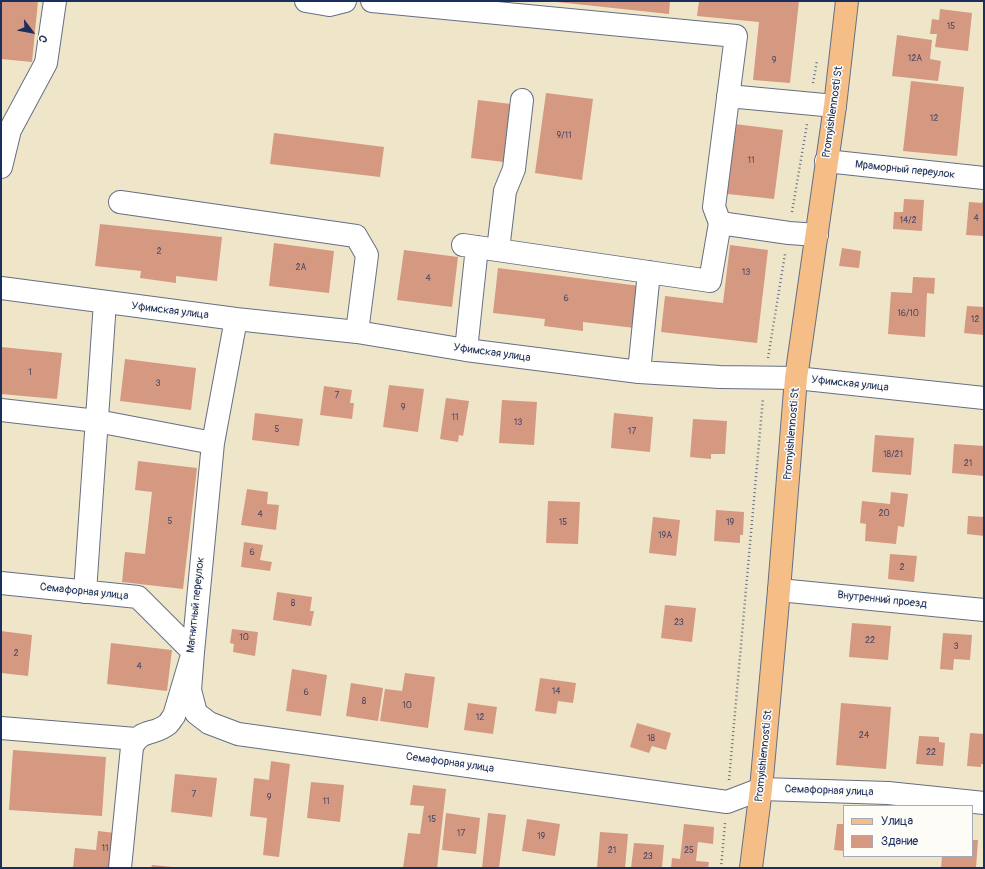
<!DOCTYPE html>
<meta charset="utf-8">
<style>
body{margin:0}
#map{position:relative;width:985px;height:869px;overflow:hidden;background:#efe6c9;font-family:Pangolin,sans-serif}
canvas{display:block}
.frame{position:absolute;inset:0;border:2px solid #1b2f5e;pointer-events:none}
.legend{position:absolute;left:843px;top:805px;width:130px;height:52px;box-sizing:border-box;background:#fdfcf7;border:1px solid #a3aaba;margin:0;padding:5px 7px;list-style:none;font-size:12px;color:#1b2f5e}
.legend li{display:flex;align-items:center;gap:8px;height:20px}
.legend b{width:20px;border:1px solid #a3aaba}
.north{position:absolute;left:12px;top:12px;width:40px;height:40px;-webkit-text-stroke:3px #fdfcf7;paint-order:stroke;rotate:122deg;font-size:11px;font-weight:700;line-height:16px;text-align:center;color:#1b2f5e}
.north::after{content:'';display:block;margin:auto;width:14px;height:18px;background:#1b2f5e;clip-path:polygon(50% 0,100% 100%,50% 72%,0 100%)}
</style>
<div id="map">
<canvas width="985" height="869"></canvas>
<div class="frame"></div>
<ul class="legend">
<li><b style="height:5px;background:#f6be87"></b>Улица</li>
<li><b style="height:11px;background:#d59881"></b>Здание</li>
</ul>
<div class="north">С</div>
</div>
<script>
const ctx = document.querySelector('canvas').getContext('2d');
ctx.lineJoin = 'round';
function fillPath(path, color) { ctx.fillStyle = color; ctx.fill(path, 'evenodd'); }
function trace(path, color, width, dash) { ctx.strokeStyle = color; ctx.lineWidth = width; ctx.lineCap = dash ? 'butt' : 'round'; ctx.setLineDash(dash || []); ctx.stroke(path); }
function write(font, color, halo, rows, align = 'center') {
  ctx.font = font + ' Pangolin,sans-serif'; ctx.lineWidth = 3; ctx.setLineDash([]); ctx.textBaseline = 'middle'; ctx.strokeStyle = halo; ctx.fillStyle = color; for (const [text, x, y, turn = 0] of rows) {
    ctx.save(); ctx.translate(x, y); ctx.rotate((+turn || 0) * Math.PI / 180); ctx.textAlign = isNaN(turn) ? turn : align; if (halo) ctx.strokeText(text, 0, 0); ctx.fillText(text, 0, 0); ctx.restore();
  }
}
fillPath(new Path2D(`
 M1 1H38L32 62 1 59Z
 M557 1H670L669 14 557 2Z
 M699 1H799L790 83 753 80 759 22 697 16Z
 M940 9 972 13 968 51 935 47 937 34H930L932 19 939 20Z
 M897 35 932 40 930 59 941 61 938 81 892 76Z
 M911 81 964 87 957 156 903 151Z
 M546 93 593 99 582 180 535 173Z
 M478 100 511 104 504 162 471 158Z
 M727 123 783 130 774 199 719 193Z
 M274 133 384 147 380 177 270 164Z
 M904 199 924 200 922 231 893 229 894 212H903Z
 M983 200H984V236L966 235 969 202 982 203Z
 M100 224 222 237 217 281 176 276V283L140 278 141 271 95 266Z
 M274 243 334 251 329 293 269 286Z
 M730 245 768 250 757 343 661 332 665 296 723 303Z
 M842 248 861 251 859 268 839 266Z
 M404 250 458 257 452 307 397 300Z
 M498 268 640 286 635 328 583 322V331L544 326 545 319 493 313Z
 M913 277 935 278 934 294 927 293 925 337 888 334 891 292 912 293Z
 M967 306 984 307V335L964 333Z
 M1 347 62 353 57 399 1 394Z
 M125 359 196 368 191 410 120 401Z
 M389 385 424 389 418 432 383 427Z
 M324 386 352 390 350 403H354L352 419 320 415Z
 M446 398 469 401 463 436 459 435 458 442 440 439Z
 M502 400 537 402 534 445 499 443Z
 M255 413 303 419 299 446 252 440Z
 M614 413 653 417 650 452 611 448Z
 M693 419 727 421 725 454H711V459L690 457Z
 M875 435 914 438 911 475 872 472Z
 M954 444 984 446V476L952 473Z
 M138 461 197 468 183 589 122 582 125 552 145 554 152 492 135 490Z
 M247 489 268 492 267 504 279 505 276 530 241 525Z
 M891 492 908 494 904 527 898 526 896 544 865 541 866 524 860 523 862 501 890 504Z
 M548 501 580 502 578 544 546 543Z
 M716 510 744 512 743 535H740V543L714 541Z
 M968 516 984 517V536L967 534Z
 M653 517 680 520 676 556 649 553Z
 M244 542 263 545 260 560 272 562 270 571 241 567Z
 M890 554 917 556 914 582 888 579Z
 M277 592 312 597 310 611H314L311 626 273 620Z
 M665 605 696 608 692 642 661 638Z
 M852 623 891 626 888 660 849 657Z
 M232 629 258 632 255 656 233 652 234 644 230 643Z
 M1 631 32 635 28 676 1 673Z
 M943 633 972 635 970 660 954 659 953 670 940 669Z
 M111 643 172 650 167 691 107 684Z
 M292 669 327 675 321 716 286 711Z
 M405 673 435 677 428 728 380 721 385 689 402 691Z
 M540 678 576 683 573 703 558 701 556 714 535 711Z
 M351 683 383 688 378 721 346 716Z
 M468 703 497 707 493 734 464 730Z
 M841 703 891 707 886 769 836 765Z
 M637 723 671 733 666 750 652 746 649 753 630 747Z
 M970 733 984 734V764H981V767L967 766Z
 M919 736 939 737V742L945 743 943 766 916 764Z
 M13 750 106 757 102 816 9 810Z
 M271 761 290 764 279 857 263 855 267 818 250 816 254 778 269 780Z
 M175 774 217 778 212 817 171 812Z
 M311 782 344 785 340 822 307 818Z
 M413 785 446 789 437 868H403L408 833 420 834 424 806 410 805Z
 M446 813 480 818 476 854 442 850Z
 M488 813 506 815 499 868H482Z
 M527 819 560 824 555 856 522 851Z
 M684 824 714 827 713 844 698 842 696 861 709 862 708 868H671L672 858 680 859Z
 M837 824H844V851L834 850Z
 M98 831 115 833 111 868H73L75 848 96 850Z
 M600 832 628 834 625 868H597Z
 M972 840H978L976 868H941L942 856H972Z
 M634 843 664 845 662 868H631Z
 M152 865 172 867V868H151Z`), '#d59881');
const minor = new Path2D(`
 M306 1 329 5 345 1
 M372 1 736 36 714 207 720 223 710 281 463 245
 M728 96 835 106
 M826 161 984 178
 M1 167 10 130 46 63 55 1
 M120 202 356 236 367 255 357 332
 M720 223 789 233 817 235
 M498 250 505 191 514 169 522 100
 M1 288 236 319 357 332 466 350 639 372 720 377 796 378 984 398
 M466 350 477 247
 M639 372 649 272
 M1 410 97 421 213 443
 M1 583 138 597 193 652 190 690 196 713 209 723 238 734 727 802 761 789 888 793 984 803
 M779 590 984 610
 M85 592 105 302
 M1 728 136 739
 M120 868 132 747C141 728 154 736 168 724 170 722 172 718 174 716L193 652 213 443 236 319`);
const major = new Path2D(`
 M751 868 761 789 779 590 796 378 835 106 847 1`);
trace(minor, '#656f83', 24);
trace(major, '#656f83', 24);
trace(new Path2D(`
 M813 83 817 61
 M792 212 807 124
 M768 358 785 254
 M729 780 763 398
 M721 868 725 823`), '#656f83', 2.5, [1, 3]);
trace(minor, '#fff', 22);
trace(major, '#f6be87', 22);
write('9px', '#4a4967', null, [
 ["15",951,27],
 ["12А",915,59],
 ["9",774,61],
 ["12",934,119],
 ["9/11",564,136],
 ["11",751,161],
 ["4",976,219],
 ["14/2",908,221],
 ["2",159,252],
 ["2А",301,268],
 ["13",746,273],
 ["4",428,279],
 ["6",566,299],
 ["16/10",908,314],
 ["12",975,320],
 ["1",30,373],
 ["3",158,384],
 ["7",337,396],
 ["9",403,408],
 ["11",455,418],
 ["13",518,423],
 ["5",277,430],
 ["17",632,432],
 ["18/21",893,455],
 ["21",968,464],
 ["20",884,514],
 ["4",260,515],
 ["5",170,522],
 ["15",563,523],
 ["19",730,523],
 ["19А",665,536],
 ["6",252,553],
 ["2",902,568],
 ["8",293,604],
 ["23",679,623],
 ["10",244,638],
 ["22",870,641],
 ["3",956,647],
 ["2",16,654],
 ["4",139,667],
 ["14",556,692],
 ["6",306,693],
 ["8",364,702],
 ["10",407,706],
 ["12",480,718],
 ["24",864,736],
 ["18",651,739],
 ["22",931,753],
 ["7",194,795],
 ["9",269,798],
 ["11",326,802],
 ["15",432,820],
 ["17",461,834],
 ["19",541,837],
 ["11",105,849],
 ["21",612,851],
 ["25",689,851],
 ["23",648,857]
]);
write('11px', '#1b2f5e', '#fdfcf7', [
 ["Promyishlennosti St",833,112,-82],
 ["Мраморный переулок",905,170,6],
 ["Уфимская улица",170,311,7],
 ["Уфимская улица",492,353,8],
 ["Уфимская улица",850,384,6],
 ["Promyishlennosti St",792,434,-85],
 ["Семафорная улица",84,592,6],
 ["Внутренний проезд",882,600,6],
 ["Магнитный переулок",196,605,-84],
 ["Promyishlennosti St",764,756,-84],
 ["Семафорная улица",450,763,8],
 ["Семафорная улица",829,791,2]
]);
</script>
